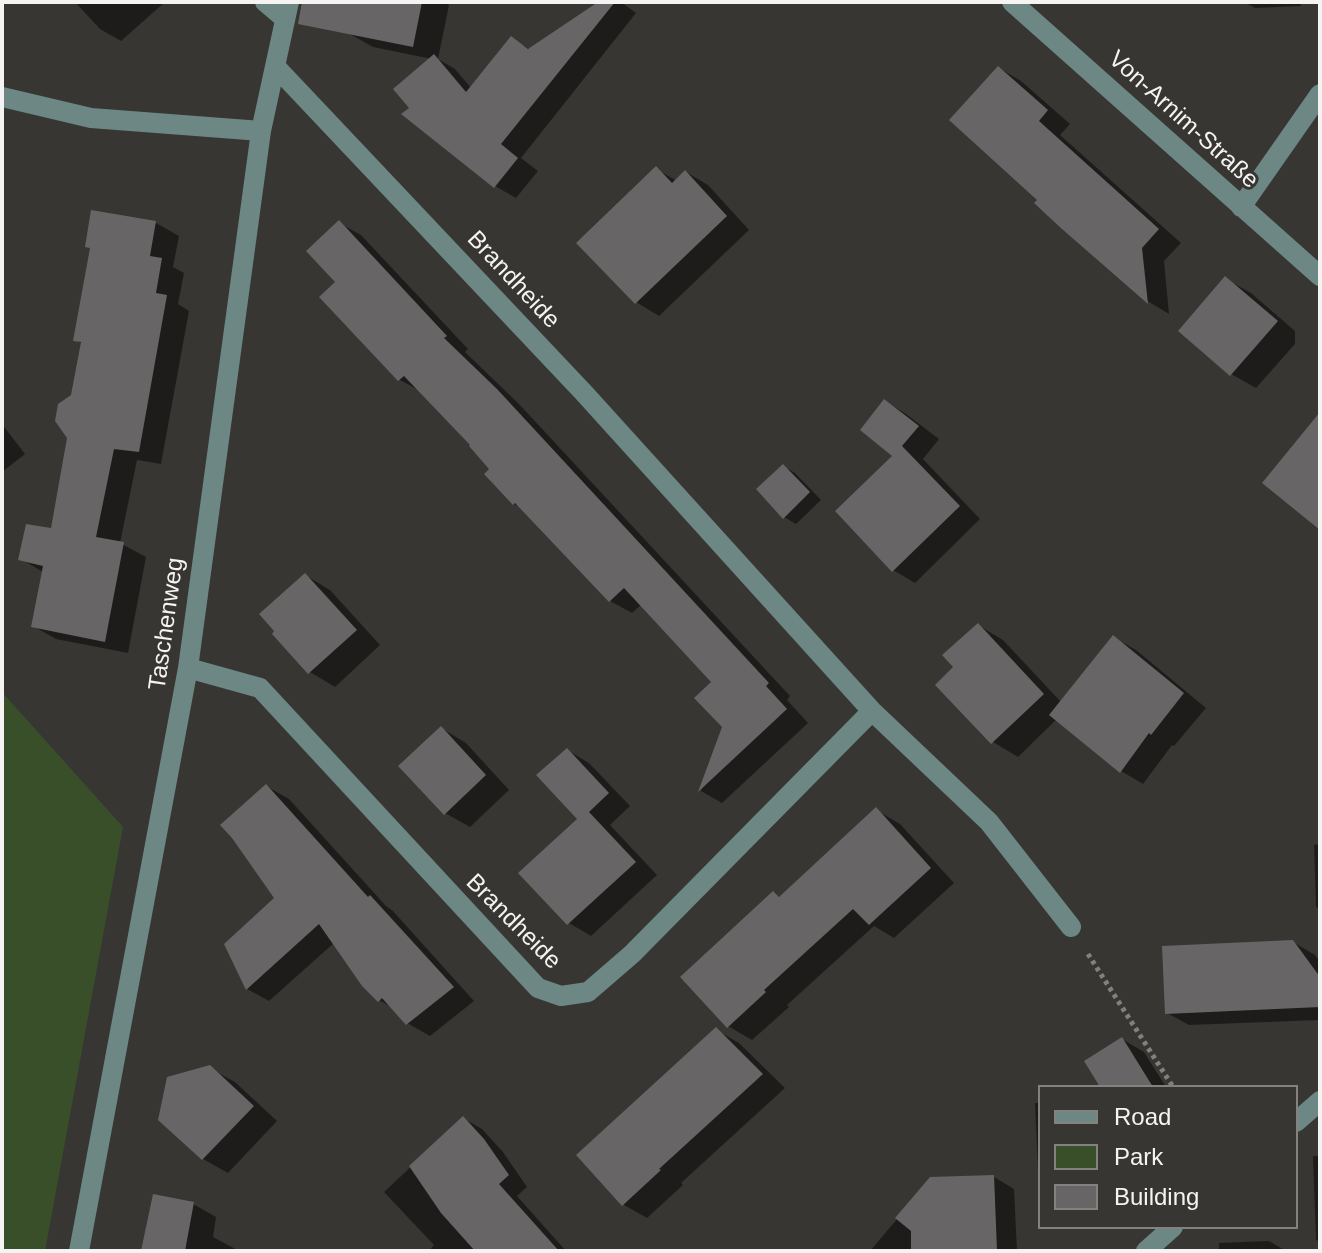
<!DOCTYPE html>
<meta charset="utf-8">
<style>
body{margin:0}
#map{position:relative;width:1322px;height:1253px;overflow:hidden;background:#373633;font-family:Arial,sans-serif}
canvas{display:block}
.frame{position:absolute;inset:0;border:4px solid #f5f4f2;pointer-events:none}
.legend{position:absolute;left:1038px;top:1085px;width:260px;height:144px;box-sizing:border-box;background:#373633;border:2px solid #83827f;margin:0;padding:10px 14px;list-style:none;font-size:24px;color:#f5f4f2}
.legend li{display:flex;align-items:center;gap:16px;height:40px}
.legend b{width:40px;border:2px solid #83827f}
</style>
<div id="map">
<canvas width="1322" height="1253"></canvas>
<div class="frame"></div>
<ul class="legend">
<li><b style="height:10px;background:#6c8784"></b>Road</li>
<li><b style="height:22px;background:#394f2a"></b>Park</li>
<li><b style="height:22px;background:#686567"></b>Building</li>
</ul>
</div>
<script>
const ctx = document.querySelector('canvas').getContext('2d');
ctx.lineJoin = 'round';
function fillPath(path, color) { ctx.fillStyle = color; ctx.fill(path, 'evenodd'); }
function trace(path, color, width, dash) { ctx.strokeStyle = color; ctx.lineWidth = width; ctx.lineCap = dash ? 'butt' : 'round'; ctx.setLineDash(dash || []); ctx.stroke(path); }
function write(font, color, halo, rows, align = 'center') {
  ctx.font = font + ' Arial,sans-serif'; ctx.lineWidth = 6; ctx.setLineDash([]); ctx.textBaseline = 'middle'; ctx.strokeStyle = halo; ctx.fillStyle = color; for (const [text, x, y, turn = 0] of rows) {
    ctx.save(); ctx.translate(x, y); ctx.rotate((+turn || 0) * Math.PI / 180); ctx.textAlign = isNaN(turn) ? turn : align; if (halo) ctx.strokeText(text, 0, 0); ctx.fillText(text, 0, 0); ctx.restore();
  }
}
fillPath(new Path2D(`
 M2 692 123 827 45 1251H2Z`), '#394f2a');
fillPath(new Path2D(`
 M75 2H165L121 41 100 29Z
 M354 2H443L449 5 438 59 455 69 471 88 511 38 531 50 601 2H621L636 13 521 158 538 171 516 198 495 186 412 108 432 59 373 47 348 33Z
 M1244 2H1300L1301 6 1255 8Z
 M999 68 1021 81 1070 124 1060 135 1181 243 1164 261 1169 314 1149 302 1064 228 1040 200Z
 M656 169 677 181 686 172 708 185 749 230 659 316 636 302Z
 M156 223 179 236 173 267 184 273 178 304 189 311 161 464 137 460 120 543 146 557 128 653 56 639 33 626 43 572 21 559 53 531 83 344 75 340Z
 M339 223 361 235 468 349 465 352 519 404 790 696 787 700 808 723 722 803 701 791 725 727 714 682 642 604 632 613 610 601 524 509 514 504 486 474 492 469 422 392 400 380 338 282Z
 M1226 279 1251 293 1295 331V344L1256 388 1231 374Z
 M885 401 906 414 939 439 923 459 980 519 915 583 893 570 895 456Z
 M2 424 25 454 2 472Z
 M783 466 795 473 821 500 796 524 784 517Z
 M305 575 330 590 380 645 335 687 310 672 277 631Z
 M978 625 1003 640 1062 703 1113 637 1136 650 1206 708 1174 746 1172 745 1143 784 1121 771 1057 719 1018 757 993 742 956 668Z
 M441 728 466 743 509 790 470 827 445 813Z
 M567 750 589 763 630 806 610 825 657 875 591 936 569 923 580 819Z
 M266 786 289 799 386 906 393 911 474 1001 430 1036 407 1023 395 1009 379 1000 334 943 269 1001 247 989 277 898Z
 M876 810 900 824 954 883 894 938 874 926 787 1005 789 1007 752 1040 728 1026 774 894 781 898Z
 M1320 844V909L1316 907 1314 845Z
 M1293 942 1315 955 1320 962V1020L1189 1025 1167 1013Z
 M716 1030 739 1043 785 1088 681 1183 683 1185 647 1218 624 1205 579 1156Z
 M1122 1039 1144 1052 1166 1087H1102Z
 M209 1068 235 1082 277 1121 228 1173 203 1159 160 1119Z
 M1035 1103H1040V1194L1039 1193Z
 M463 1118 482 1129 503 1152 527 1187 517 1196 566 1251H429L434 1245 384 1192Z
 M1313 1156H1320V1242L1316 1240Z
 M994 1177 1014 1189 1017 1251H870L931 1179Z
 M193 1204 216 1217 213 1237 239 1251H143Z
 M1269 1241 1286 1251H1219V1243Z`), '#0007');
fillPath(new Path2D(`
 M302 2H422L413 47 298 24Z
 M598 2H615L501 144 518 158 494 188 401 114 409 108 393 89 434 54 466 92 511 36 528 49Z
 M998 66 1048 110 1039 121 1159 229 1142 248 1148 304 1062 229 1034 203 1037 200 949 120Z
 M656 166 672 183 685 170 727 216 635 304 576 243Z
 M91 210 156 221 150 256 162 258 156 293 167 295 139 452 114 449 96 537 124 542 105 642 31 627 43 566 18 560 26 524 51 528 67 438 55 421 58 404 71 395 81 342 73 341 90 248 85 247Z
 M339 220 447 336 444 338 497 389 769 683 766 686 787 709 698 792 722 727 694 698 711 682 624 588 609 602 515 503 513 505 484 474 489 469 469 446 470 445 404 376 398 381 319 297 335 282 306 251Z
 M1225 276 1278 321 1230 376 1178 331Z
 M884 399 919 426 902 446 960 506 892 572 835 511 892 456 860 430Z
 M1320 412V530L1262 483Z
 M783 464 810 492 783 519 756 489Z
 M305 573 357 630 308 674 272 634 274 631 259 614Z
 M978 623 1044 694 991 744 935 685 953 667 942 655Z
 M1113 635 1184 693 1151 735 1149 733 1120 773 1049 715Z
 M441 726 486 775 444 815 398 766Z
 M567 748 609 793 589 812 636 862 567 925 518 873 577 819 536 775Z
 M266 784 368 897 370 895 454 987 406 1025 382 998 378 1002 362 986 319 924 246 990 224 944 274 898 232 838 220 825Z
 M876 807 931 868 869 925 853 909 764 990 766 992 727 1028 680 977 773 891 779 897Z
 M1293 940 1320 977V1007L1165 1014 1162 946Z
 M716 1027 763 1074 659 1169 661 1170 622 1206 576 1155Z
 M1122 1037 1153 1087H1100L1084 1061Z
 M210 1065 254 1106 202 1160 158 1120 167 1077Z
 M463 1116 484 1139 509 1175 499 1184 559 1251H475L441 1213 409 1166Z
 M994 1175 997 1251H911V1231L895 1218 930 1177Z
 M153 1194 194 1202 185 1251H141Z`), '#686567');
trace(new Path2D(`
 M1088 954 1173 1087`), '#81807d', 5, [4, 4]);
trace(new Path2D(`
 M265 2 285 19
 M1012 2 1320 276
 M275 66 584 393 872 711 989 822 1071 927
 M2 97 91 118 261 131
 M1241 207 1320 94
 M188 668 260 688 538 988 561 996 588 992 632 954 872 711
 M1296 1122 1320 1101
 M79 1251 188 668 261 131 289 2
 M1146 1251 1173 1227`), '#6c8784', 20);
write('24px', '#f5f4f2', '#373633', [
 ["Von-Arnim-Straße",1183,120,42],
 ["Brandheide",513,280,47],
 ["Taschenweg",167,624,-82],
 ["Brandheide",513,922,45]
]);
</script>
